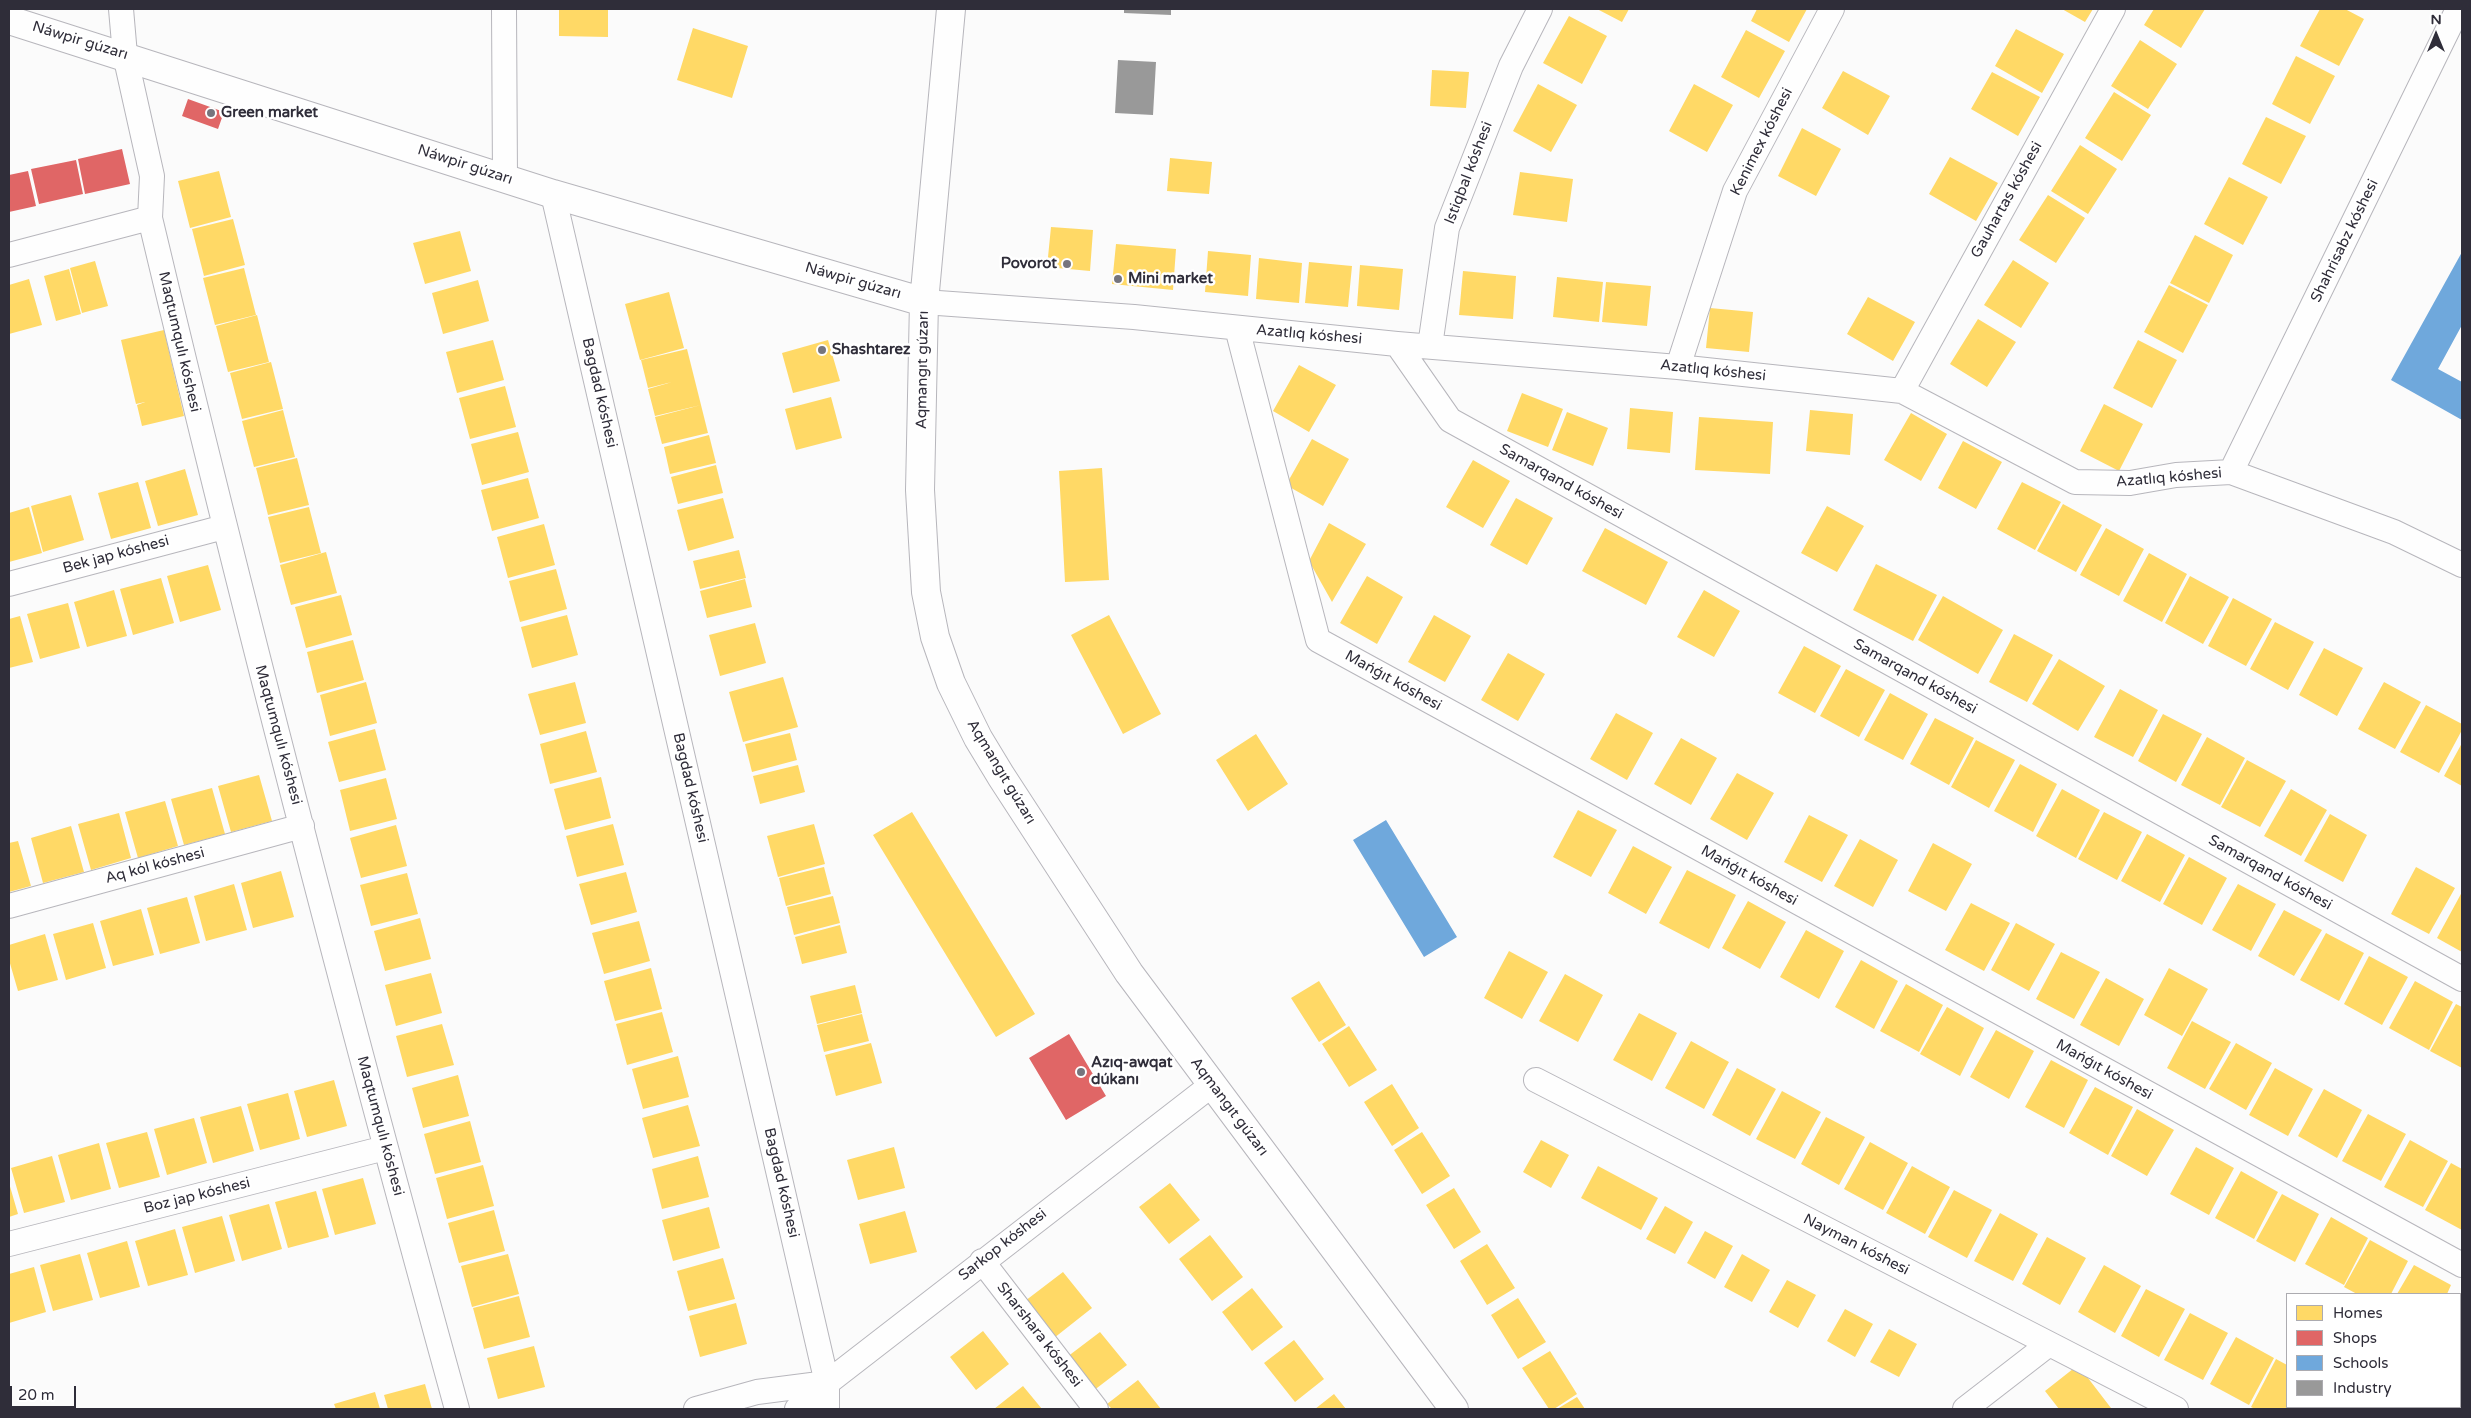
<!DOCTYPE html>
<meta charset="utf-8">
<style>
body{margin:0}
#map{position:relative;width:2471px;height:1418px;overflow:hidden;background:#fbfbfb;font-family:"Varela Round",sans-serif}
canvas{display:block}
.frame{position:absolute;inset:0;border:10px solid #2f2d39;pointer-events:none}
.legend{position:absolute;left:2286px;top:1293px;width:175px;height:115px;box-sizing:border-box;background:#fff;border:1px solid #acabb0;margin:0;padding:6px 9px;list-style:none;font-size:15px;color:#2f2d39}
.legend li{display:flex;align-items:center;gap:10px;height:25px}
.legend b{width:25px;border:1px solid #acabb0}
.north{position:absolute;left:2411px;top:10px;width:50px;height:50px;-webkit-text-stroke:4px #fff;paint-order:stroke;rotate:0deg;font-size:14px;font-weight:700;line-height:20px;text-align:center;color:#2f2d39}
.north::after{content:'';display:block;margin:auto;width:18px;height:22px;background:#2f2d39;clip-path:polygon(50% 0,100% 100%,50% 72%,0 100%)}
.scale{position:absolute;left:10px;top:1386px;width:66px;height:22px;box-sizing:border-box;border:2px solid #2f2d39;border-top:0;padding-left:6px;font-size:15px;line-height:18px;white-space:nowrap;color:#2f2d39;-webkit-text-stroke:4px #fff;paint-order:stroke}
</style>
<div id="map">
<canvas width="2471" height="1418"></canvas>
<div class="frame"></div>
<ul class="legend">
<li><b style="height:14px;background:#ffd966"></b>Homes</li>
<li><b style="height:14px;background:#e06666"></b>Shops</li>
<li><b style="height:14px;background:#6fa8dc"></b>Schools</li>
<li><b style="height:14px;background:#999"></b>Industry</li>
</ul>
<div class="north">N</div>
<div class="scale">20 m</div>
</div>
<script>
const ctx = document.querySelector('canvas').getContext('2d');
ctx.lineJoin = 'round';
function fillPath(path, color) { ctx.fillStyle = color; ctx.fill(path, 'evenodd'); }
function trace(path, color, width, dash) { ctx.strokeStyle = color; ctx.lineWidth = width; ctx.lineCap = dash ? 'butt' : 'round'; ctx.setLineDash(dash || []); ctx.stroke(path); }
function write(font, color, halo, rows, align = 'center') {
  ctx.font = font + ' "Varela Round",sans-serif'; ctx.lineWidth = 5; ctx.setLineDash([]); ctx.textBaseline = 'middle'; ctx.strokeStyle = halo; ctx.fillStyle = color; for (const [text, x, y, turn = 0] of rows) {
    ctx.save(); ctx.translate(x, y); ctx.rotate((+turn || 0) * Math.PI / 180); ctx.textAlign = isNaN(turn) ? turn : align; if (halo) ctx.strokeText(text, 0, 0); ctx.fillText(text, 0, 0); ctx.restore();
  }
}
fillPath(new Path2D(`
 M559 9H608V37L559 36Z
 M1597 9H1629L1622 22Z
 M1757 9H1807L1789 42 1751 21Z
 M2062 9H2093L2085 22Z
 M2154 9H2205L2181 48 2144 25Z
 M2320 9H2345L2364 19 2339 66 2300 46Z
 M1569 16 1607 36 1582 84 1543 63Z
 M693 28 748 46 732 98 677 80Z
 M2016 29 2064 54 2042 93 1995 66Z
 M1746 30 1785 51 1759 98 1721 77Z
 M2140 40 2177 64 2148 109 2111 86Z
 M2296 56 2335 76 2310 124 2272 104Z
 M1432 70 1469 72 1466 108 1430 106Z
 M1843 71 1890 96 1868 135 1822 108Z
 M1992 72 2040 97 2018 136 1971 109Z
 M1538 84 1577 105 1551 152 1513 131Z
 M1694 84 1733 105 1707 152 1669 131Z
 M2114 92 2151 115 2122 161 2085 138Z
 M2266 117 2306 136 2281 184 2242 164Z
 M1802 128 1841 149 1816 196 1778 176Z
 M2080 145 2117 169 2088 214 2051 191Z
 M1950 157 1998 183 1976 221 1929 194Z
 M1170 158 1212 162 1209 194 1167 191Z
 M219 171 231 217 190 228 178 181Z
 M1520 172 1573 179 1567 222 1513 215Z
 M2229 177 2268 197 2243 245 2204 224Z
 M2048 195 2085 218 2056 263 2019 240Z
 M233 219 245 265 204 276 192 229Z
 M1051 227 1093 230 1090 271 1047 267Z
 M460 231 471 271 425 284 413 243Z
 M2195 235 2233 255 2209 303 2170 283Z
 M1116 244 1176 249 1173 290 1112 284Z
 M1208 251 1251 255 1248 296 1205 292Z
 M1259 258 1302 263 1299 303 1256 299Z
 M2013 260 2049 283 2021 328 1984 305Z
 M95 261 108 306 82 313 70 268Z
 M1309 262 1352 266 1348 307 1305 303Z
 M1360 265 1403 269 1399 310 1357 306Z
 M244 268 256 315 215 325 203 278Z
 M69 269 81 314 56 321 44 276Z
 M1463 271 1516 276 1513 319 1459 315Z
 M1557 277 1603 282 1599 322 1553 317Z
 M29 279 42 325 9 334V285Z
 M478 280 489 321 443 334 432 293Z
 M1606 282 1651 286 1647 326 1602 322Z
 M2169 285 2208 305 2183 353 2144 332Z
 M669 292 684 348 640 360 625 304Z
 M1868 297 1915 322 1893 361 1847 334Z
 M1710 308 1753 312 1749 352 1706 348Z
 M257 315 269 362 228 372 216 326Z
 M1978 319 2016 342 1987 387 1950 364Z
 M164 330 184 416 142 426 137 405 145 402 136 404 121 340Z
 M493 340 504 380 457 393 446 352Z
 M828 340 840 381 793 393 782 353Z
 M2138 340 2177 360 2152 408 2113 388Z
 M687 349 701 405 655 416 648 389 672 382 648 388 641 360Z
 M271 362 283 409 242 419 230 373Z
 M1299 365 1336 385 1309 432 1273 411Z
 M505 386 516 427 470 439 459 398Z
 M1522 393 1563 409 1548 447 1507 431Z
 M831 397 842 438 796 450 785 409Z
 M2104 404 2143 424 2119 471 2080 451Z
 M701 405 708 433 662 444 655 417Z
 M1630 408 1673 412 1670 453 1627 449Z
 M283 410 295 457 254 467 242 421Z
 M1810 410 1853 414 1850 455 1806 451Z
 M1567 412 1608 428 1593 466 1552 450Z
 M1911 413 1947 434 1921 481 1884 460Z
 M1699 417 1773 422 1770 474 1695 470Z
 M518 432 529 472 482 485 471 444Z
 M709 435 716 463 670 474 664 447Z
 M1312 439 1349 459 1323 506 1286 485Z
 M1963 441 2002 462 1976 509 1938 488Z
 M297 458 309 505 268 515 256 468Z
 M1473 460 1510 481 1483 528 1446 507Z
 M716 465 723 493 678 504 671 477Z
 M1102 468 1109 580 1065 582 1059 471Z
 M185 469 198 515 158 526 145 481Z
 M528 478 539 518 492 531 481 490Z
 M138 482 151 528 111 539 98 493Z
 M2022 482 2061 502 2035 550 1997 529Z
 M71 495 84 540 43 552 31 506Z
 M723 498 734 538 688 551 677 510Z
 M1516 498 1553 518 1527 565 1490 545Z
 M2063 504 2102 525 2076 572 2037 551Z
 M1827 506 1864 526 1837 572 1801 553Z
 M29 507 42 553 9 562V513Z
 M309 507 321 553 280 563 268 517Z
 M1329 523 1366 544 1332 602 1309 561Z
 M544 524 555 565 508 578 497 537Z
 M1605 528 1668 562 1646 605 1582 571Z
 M2106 528 2144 549 2119 596 2080 575Z
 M739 550 746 578 700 589 693 561Z
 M326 552 337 593 291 605 280 565Z
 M2149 553 2187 574 2162 622 2123 601Z
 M1876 564 1937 595 1913 641 1853 610Z
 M208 565 221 610 180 622 167 576Z
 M556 569 567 609 520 622 509 581Z
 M1367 576 1403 597 1377 644 1340 623Z
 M2190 576 2229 597 2203 644 2165 623Z
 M161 578 174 623 133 635 120 589Z
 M745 579 752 607 707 618 700 591Z
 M114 590 127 636 87 647 74 602Z
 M1704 590 1740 611 1714 657 1677 637Z
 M341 595 352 635 306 648 295 607Z
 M1943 596 2003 630 1978 674 1918 640Z
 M2233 598 2272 619 2246 666 2208 646Z
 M68 603 80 648 40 659 27 614Z
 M567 615 578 655 532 668 521 627Z
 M1109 615 1161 714 1123 734 1071 635Z
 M1434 615 1471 636 1445 682 1408 662Z
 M20 616 33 662 9 668V619Z
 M2275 622 2314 642 2288 690 2250 669Z
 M755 623 766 663 720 676 709 635Z
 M2014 634 2053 655 2027 702 1989 682Z
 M353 640 364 680 317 693 307 652Z
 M1804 646 1841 666 1815 713 1778 693Z
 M2324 648 2363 668 2337 716 2299 695Z
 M1508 653 1545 674 1518 721 1481 700Z
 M2059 659 2105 686 2078 731 2032 704Z
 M1846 669 1885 690 1859 737 1820 716Z
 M783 677 798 727 743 742 729 692Z
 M366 682 377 723 330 736 320 695Z
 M575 682 586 723 540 735 528 694Z
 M2384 682 2421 702 2395 749 2358 729Z
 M2120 689 2158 710 2133 757 2094 737Z
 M1890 693 1928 714 1903 760 1864 740Z
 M2426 705 2462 724V730L2439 773 2400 752Z
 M1616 713 1653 733 1627 780 1590 759Z
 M2163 714 2202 734 2176 782 2138 761Z
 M1935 718 1974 738 1949 785 1910 764Z
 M375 729 386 770 339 782 328 742Z
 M586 731 597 772 550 784 540 744Z
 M790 733 797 760 752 772 745 744Z
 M1256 734 1288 784 1248 811 1216 760Z
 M2207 737 2245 758 2220 805 2181 785Z
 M1681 738 1717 758 1691 805 1654 784Z
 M1976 740 2015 760 1989 808 1951 787Z
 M2462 743V786L2444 776Z
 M2247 760 2286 781 2260 827 2221 807Z
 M2020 764 2057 784 2033 832 1994 811Z
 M798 765 805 792 760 804 753 776Z
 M1737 773 1774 793 1747 840 1710 819Z
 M259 775 272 821 231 832 218 786Z
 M601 777 611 818 565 830 554 789Z
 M386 778 397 819 350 831 340 790Z
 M212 788 225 834 184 845 171 799Z
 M2062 789 2100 810 2076 858 2036 836Z
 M2291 789 2327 810 2301 856 2264 836Z
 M165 801 178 846 138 858 125 812Z
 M1578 810 1617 830 1591 877 1553 857Z
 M912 812 1035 1014 996 1037 873 835Z
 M2104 812 2142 832 2117 880 2078 859Z
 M119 813 131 858 91 870 78 824Z
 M2330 814 2367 835 2343 882 2304 861Z
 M1809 815 1848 835 1822 882 1784 862Z
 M613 824 624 865 577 877 566 836Z
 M814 824 825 864 778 877 767 836Z
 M396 825 407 866 361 878 350 838Z
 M71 826 84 872 43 883 31 838Z
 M2147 834 2185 855 2160 902 2121 881Z
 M1860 839 1898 860 1873 907 1834 886Z
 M18 841 31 886 9 892V843Z
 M1933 843 1972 864 1946 911 1908 891Z
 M1633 846 1672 867 1646 914 1608 893Z
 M2189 857 2227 878 2202 925 2163 904Z
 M824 867 831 894 786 906 779 878Z
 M2416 867 2455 888 2429 934 2391 914Z
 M1687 870 1736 895 1709 949 1659 923Z
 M281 871 294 917 253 928 241 883Z
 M626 872 637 912 591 925 579 884Z
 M407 873 418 914 371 926 360 885Z
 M234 884 247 930 206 941 194 896Z
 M2238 884 2276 904 2251 951 2212 930Z
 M2462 892V952L2437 938Z
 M833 896 840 923 794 935 787 907Z
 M187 897 200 943 160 954 147 908Z
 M1748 901 1786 922 1760 969 1722 948Z
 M1971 903 2010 923 1984 971 1945 950Z
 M141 909 154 955 113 966 100 921Z
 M2284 910 2322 930 2294 976 2258 956Z
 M420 918 431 959 385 971 374 931Z
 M639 921 650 961 604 974 592 933Z
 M93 923 106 968 66 980 53 934Z
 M2016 923 2055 944 2029 991 1991 970Z
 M840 925 847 953 802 964 795 937Z
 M1806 930 1844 951 1819 999 1780 977Z
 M2326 933 2364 953 2339 1001 2300 980Z
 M45 934 58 980 18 991 9 960V945Z
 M1509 951 1548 972 1522 1019 1484 998Z
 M2061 952 2100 972 2074 1019 2036 999Z
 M2369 956 2408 977 2382 1025 2344 1004Z
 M1861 960 1898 981 1874 1029 1835 1007Z
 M651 968 662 1009 615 1021 604 981Z
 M2169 968 2208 989 2182 1036 2144 1015Z
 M431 973 442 1013 396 1026 385 985Z
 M1565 974 1603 995 1578 1042 1539 1021Z
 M2106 978 2144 999 2119 1046 2080 1025Z
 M1319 981 1346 1025 1319 1042 1291 998Z
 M2415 981 2453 1002 2429 1050 2389 1028Z
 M1906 984 1943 1005 1919 1052 1880 1031Z
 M855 985 862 1013 817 1024 810 996Z
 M2456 1004 2462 1007V1068L2430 1051Z
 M1947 1007 1984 1028 1960 1076 1920 1054Z
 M662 1012 673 1052 627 1065 616 1024Z
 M1639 1013 1677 1033 1652 1081 1613 1060Z
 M862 1014 869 1041 824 1052 817 1025Z
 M2192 1021 2231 1042 2205 1089 2167 1068Z
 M442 1024 454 1065 407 1077 396 1036Z
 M1349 1026 1377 1070 1349 1087 1322 1044Z
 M1996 1030 2034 1051 2009 1099 1970 1077Z
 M1691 1041 1729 1062 1704 1109 1665 1088Z
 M871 1043 882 1083 836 1096 825 1055Z
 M2236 1043 2272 1063 2246 1110 2209 1089Z
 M678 1056 689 1097 643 1109 632 1069Z
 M2051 1060 2088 1080 2064 1128 2025 1107Z
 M1737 1068 1776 1089 1750 1136 1712 1115Z
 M2275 1068 2313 1089 2288 1136 2249 1115Z
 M458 1075 469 1116 423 1128 412 1088Z
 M334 1080 347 1126 307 1137 294 1091Z
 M1392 1084 1419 1128 1392 1146 1364 1102Z
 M2095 1087 2133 1107 2108 1155 2069 1133Z
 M2324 1089 2362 1110 2337 1158 2298 1136Z
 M1782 1091 1821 1112 1795 1159 1756 1139Z
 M288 1093 300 1139 260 1150 247 1104Z
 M688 1105 700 1146 653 1158 642 1118Z
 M241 1106 254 1151 213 1163 200 1117Z
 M2137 1109 2174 1130 2147 1176 2111 1156Z
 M2368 1114 2406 1134 2381 1181 2342 1161Z
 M1826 1117 1865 1137 1839 1185 1801 1164Z
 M194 1118 207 1163 167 1175 154 1129Z
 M470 1121 481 1162 435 1174 424 1134Z
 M147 1132 160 1177 119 1188 106 1143Z
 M1422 1132 1450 1176 1422 1194 1394 1150Z
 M1541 1140 1569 1155 1551 1188 1523 1172Z
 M2410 1140 2448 1161 2423 1207 2384 1187Z
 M1870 1142 1908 1163 1883 1210 1844 1189Z
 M99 1143 111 1189 71 1200 58 1155Z
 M894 1147 905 1188 858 1200 847 1160Z
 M2196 1147 2234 1168 2209 1215 2170 1194Z
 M52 1156 65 1202 24 1213 11 1168Z
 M698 1156 709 1197 662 1209 652 1169Z
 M2451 1163 2462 1169V1230L2425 1210Z
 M483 1165 494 1206 447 1219 436 1178Z
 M1598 1166 1658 1198 1641 1230 1581 1198Z
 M1912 1166 1950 1187 1925 1234 1886 1213Z
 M2241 1171 2278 1192 2254 1239 2215 1218Z
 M363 1178 376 1224 335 1235 322 1189Z
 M9 1183 18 1214 9 1217Z
 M1170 1183 1200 1220 1169 1244 1139 1207Z
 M1454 1188 1481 1232 1454 1249 1426 1205Z
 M1954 1190 1992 1210 1967 1258 1928 1237Z
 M316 1191 329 1237 288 1248 275 1202Z
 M2282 1194 2319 1214 2295 1262 2256 1241Z
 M269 1204 282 1249 242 1261 229 1215Z
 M1665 1206 1693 1222 1675 1254 1646 1239Z
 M709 1207 720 1248 673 1261 662 1220Z
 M494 1210 505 1251 459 1263 448 1223Z
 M905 1211 917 1252 870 1264 859 1224Z
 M2000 1213 2038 1234 2013 1281 1974 1261Z
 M222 1216 235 1261 195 1273 182 1227Z
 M2331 1217 2368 1238 2344 1285 2305 1264Z
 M175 1229 188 1275 148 1286 135 1241Z
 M1705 1231 1733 1246 1715 1279 1687 1263Z
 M1210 1235 1243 1277 1212 1301 1179 1259Z
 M2047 1237 2086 1258 2060 1305 2022 1284Z
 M2370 1240 2408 1261 2391 1294H2357L2344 1287Z
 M127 1241 140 1287 100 1298 87 1253Z
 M1487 1244 1515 1288 1487 1305 1460 1261Z
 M80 1254 93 1300 53 1311 40 1265Z
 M508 1254 519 1294 472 1307 461 1266Z
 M1742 1254 1770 1270 1752 1302 1724 1287Z
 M723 1258 735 1299 688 1311 677 1271Z
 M2104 1265 2141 1286 2115 1333 2078 1312Z
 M2414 1265 2451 1285 2447 1294H2397Z
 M34 1267 46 1312 9 1323V1274Z
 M1063 1272 1092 1308 1054 1338 1025 1301Z
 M1787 1280 1816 1295 1798 1328 1769 1312Z
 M1252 1288 1283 1327 1252 1351 1222 1312Z
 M2146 1289 2185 1309 2159 1357 2121 1336Z
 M2462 1294V1356L2460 1354V1299Z
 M519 1296 530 1337 484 1349 473 1308Z
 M1518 1298 1546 1342 1518 1359 1491 1315Z
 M736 1303 747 1344 700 1357 689 1316Z
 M1845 1309 1873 1324 1855 1357 1827 1341Z
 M2190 1313 2228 1333 2203 1380 2164 1360Z
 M1889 1329 1917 1344 1899 1377 1870 1362Z
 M983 1331 1009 1364 976 1390 950 1357Z
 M1100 1332 1127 1365 1093 1391 1067 1357Z
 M2236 1337 2274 1358 2249 1405 2210 1384Z
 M1294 1340 1324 1379 1295 1402 1264 1363Z
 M534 1346 545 1387 498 1399 487 1358Z
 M1550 1351 1577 1394 1554 1409H1549L1522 1368Z
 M2276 1359 2287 1365V1407H2301L2299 1409H2255L2251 1407Z
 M2078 1365 2111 1408 2109 1409H2059L2045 1391Z
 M1138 1380 1161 1409H1112L1107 1404Z
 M425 1384 432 1409H388L384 1395Z
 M1023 1386 1042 1409H994Z
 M375 1392 380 1409H336L334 1404Z
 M1334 1394 1346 1409H1315Z
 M1577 1397 1585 1409H1557Z
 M2307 1407H2356L2355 1409H2305Z`), '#ffd966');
fillPath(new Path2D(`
 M188 99 224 112 218 129 182 116Z
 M122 149 130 184 85 194 78 159Z
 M76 160 83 194 39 204 31 169Z
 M28 171 36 206 9 212V175Z
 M1069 1034 1106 1096 1066 1120 1029 1058Z`), '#e06666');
fillPath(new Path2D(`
 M2462 252V325L2438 369 2462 382V420L2391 380Z
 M1386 820 1457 937 1424 957 1353 840Z`), '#6fa8dc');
fillPath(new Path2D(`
 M1124 9H1171V15L1124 13Z
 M1118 60 1156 62 1153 115 1115 113Z`), '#999');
const minor = new Path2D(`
 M121 9 125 55 152 176 150 218C245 617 348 1014 457 1409
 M504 9 505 178
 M553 194 827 1383V1409
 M9 255 150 218
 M924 302 1134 317 1397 344 1678 367 1902 391 2075 482 2130 483 2176 475 2231 472 2394 532 2462 565
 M1237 328 1318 640 2462 1265
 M1397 344 1450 420 2462 979
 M1430 346 1447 228 1511 66 1540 9
 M1678 367 1735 191 1832 9
 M1902 391 2113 9
 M2231 472 2458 9
 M9 584 224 527
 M9 906 302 826
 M1536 1080 2176 1409
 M9 1244 385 1148
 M982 1261 1096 1409
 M696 1409 757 1392 827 1383
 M797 1409 827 1383 1213 1084
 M1965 1409 2049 1344`);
const tertiary = new Path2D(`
 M951 9 924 302 920 490 926 592 935 637 951 683 978 738 1001 776 1129 973 1454 1409
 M9 20 553 194 924 302`);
trace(minor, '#b7b6bc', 26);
trace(tertiary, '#b7b6bc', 30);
trace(minor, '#fefefe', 24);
trace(tertiary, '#fefefe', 28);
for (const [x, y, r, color] of [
 [211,113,5,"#76757d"],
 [1067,264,5,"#76757d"],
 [1118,279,5,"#76757d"],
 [822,350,5,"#76757d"],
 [1081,1072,5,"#76757d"]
]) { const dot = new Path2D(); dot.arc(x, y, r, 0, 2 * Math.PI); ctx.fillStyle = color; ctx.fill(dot); trace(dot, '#fff', 2); }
write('15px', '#2f2d39', '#fff', [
 ["Náwpir gúzarı",80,41,17],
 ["Kenimex kóshesi",1762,142,-63],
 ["Náwpir gúzarı",465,165,18],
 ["Istiqbal kóshesi",1469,173,-69],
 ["Gauhartas kóshesi",2007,200,-61],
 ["Shahrisabz kóshesi",2345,241,-64],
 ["Náwpir gúzarı",853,281,16],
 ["Azatlıq kóshesi",1309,335,5],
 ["Maqtumqulı kóshesi",179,342,77],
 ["Aqmangıt gúzarı",923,370,-89],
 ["Azatlıq kóshesi",1713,371,6],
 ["Bagdad kóshesi",599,393,77],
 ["Azatlıq kóshesi",2169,478,-5],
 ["Samarqand kóshesi",1561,482,29],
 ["Bek jap kóshesi",116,555,-15],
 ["Samarqand kóshesi",1915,677,29],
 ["Mańǵıt kóshesi",1393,681,29],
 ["Maqtumqulı kóshesi",278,735,75],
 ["Aqmangıt gúzarı",1001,772,59],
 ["Bagdad kóshesi",690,788,77],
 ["Aq kól kóshesi",155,866,-15],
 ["Samarqand kóshesi",2270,873,29],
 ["Mańǵıt kóshesi",1749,876,29],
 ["Mańǵıt kóshesi",2104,1070,29],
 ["Aqmangıt gúzarı",1229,1107,53],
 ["Maqtumqulı kóshesi",380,1126,75],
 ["Bagdad kóshesi",781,1183,77],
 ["Boz jap kóshesi",197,1196,-14],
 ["Sarkop kóshesi",1003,1245,-38],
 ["Nayman kóshesi",1856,1245,27],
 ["Sharshara kóshesi",1039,1335,52]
]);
write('bold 15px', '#2f2d39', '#fff', [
 ["Green market",221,113],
 ["Povorot",1057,264,"right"],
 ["Mini market",1128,279],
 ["Shashtarez",832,350],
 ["Azıq-awqat",1091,1063],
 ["dúkanı",1091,1080]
], 'left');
</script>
